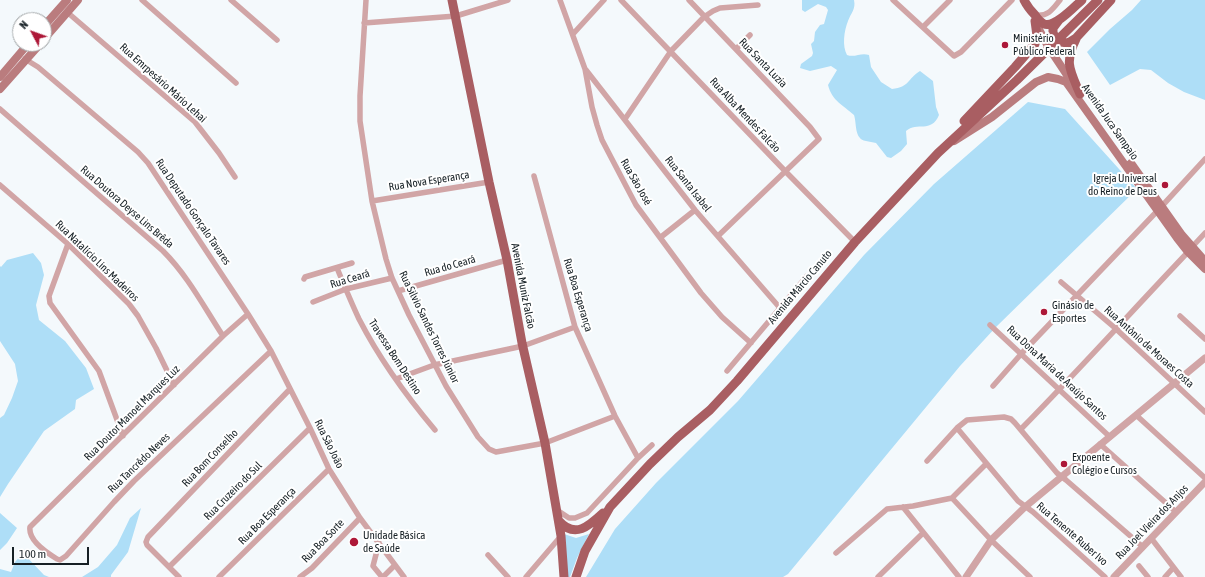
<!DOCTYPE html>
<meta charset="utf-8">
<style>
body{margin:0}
#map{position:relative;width:1205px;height:577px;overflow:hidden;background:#f4f9fc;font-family:"Asap Condensed",sans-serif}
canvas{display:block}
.north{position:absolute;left:12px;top:12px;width:40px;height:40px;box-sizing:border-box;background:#fff;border:1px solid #a2a6a8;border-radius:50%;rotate:311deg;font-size:11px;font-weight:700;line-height:16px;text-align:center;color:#162025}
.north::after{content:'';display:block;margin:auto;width:14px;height:18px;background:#ad1838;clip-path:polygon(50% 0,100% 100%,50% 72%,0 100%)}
.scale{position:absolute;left:12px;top:547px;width:77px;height:18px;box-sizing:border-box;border:2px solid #162025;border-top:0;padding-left:5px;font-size:12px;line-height:14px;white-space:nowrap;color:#162025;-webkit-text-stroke:3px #fff;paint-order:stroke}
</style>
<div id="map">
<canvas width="1205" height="577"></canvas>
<div class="north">N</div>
<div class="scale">100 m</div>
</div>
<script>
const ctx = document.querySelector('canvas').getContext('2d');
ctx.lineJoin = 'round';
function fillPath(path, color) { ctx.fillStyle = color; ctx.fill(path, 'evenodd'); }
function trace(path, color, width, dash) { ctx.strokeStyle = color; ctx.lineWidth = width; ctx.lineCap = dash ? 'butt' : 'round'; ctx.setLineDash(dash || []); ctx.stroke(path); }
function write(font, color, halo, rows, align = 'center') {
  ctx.font = font + ' "Asap Condensed",sans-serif'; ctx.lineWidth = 4; ctx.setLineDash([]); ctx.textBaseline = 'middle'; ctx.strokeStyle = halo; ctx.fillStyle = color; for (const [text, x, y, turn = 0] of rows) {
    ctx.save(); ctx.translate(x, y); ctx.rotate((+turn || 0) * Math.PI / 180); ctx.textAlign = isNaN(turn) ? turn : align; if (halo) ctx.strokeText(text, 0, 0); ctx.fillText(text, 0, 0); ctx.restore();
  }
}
fillPath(new Path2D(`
 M802 0H854C856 9 851 13 848 21 844 31 842 46 847 55 855 58 861 52 869 55L871 67 881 82 892 89C910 87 907 79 920 71L933 81 936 107 939 115C931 134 917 121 906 131L907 144 901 151 891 158 887 157 876 143C873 142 869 142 866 141 854 139 857 124 854 115 843 105 832 101 828 85L837 70 831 66 810 71 800 68 801 64 812 56 813 53 811 44 814 41 815 32 820 25 824 24 828 10 826 7 818 4 805 12 802 10Z
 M1141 0H1205V100L1184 92 1168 83 1151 70 1140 69 1110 85 1087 52 1110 29 1132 10Z
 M1028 102 1065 109 1137 189 996 327 960 366 788 574 783 577H586L615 529 656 483 738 401 864 255 934 184Z
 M33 253 41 263 44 275 36 305 39 320 65 341 86 368 94 389 76 400 75 409 44 431 8 484 0 497V418L4 415 12 398 18 381 15 364 0 341V266L1 267 7 260Z
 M141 508 128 552 111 575V577H82L98 567 117 545 130 518Z
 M0 513 17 528 7 543 0 550Z
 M564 534 576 538 589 534 577 558 570 577H567Z
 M23 553 44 575 49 577H0V569L11 572 15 562Z`), '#aedef7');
trace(new Path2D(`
 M142 0 236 83
 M231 0 277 40
 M366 0 360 96V121L372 201 386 259 392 278 409 315 446 386 478 437 489 449 496 452 545 443 615 416
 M560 0 585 69 592 107 597 125 602 140 626 186 636 205 701 293 722 317 751 343
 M621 0 786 172 855 242
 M689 0 810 127 819 139 718 236
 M893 0 954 56 961 52 1012 0
 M67 12 195 122 219 153 235 177
 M1035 15C1048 17 1053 9 1060 0
 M364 23 456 16 508 0
 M923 27 950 0
 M573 34 604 0
 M736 49 750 35
 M25 59 38 67 138 152 148 163 248 314 271 351 310 428 329 469 360 518 404 577
 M586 70 695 210 780 308
 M0 109 163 251C188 276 204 307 223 336
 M625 119 671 51 704 17 713 11 720 8 758 5
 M534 176 575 327 615 416 638 458
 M0 185 68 244 129 304 138 316 156 348 174 385
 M372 201 489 182
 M661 237 695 210
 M68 244 49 296 50 303 99 371 123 436
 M1192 247 1205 233
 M337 268C344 285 351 302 359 319 378 356 408 398 435 430
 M304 279 305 277 352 263
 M1061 282 1115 328 1205 412
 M398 291 507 260
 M313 302 346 289 392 278
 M248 314 223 336 30 527C28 540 47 553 57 559L60 560 66 556 114 502 134 481 271 351
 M1180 316 1205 339
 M990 325 1110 437
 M727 371 807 276
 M396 379 434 365 523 346 575 327
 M993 386 1022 353 1162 206 1205 159
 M1136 415 1205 478
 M957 428 1018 501 1033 512 1105 577
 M1021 429C1078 371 1132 311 1188 252
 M1100 444 1176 512
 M927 461 957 428 967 420 1004 417 1011 419 1015 423 1057 473 1066 480 1143 547
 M952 498 991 540 1030 577
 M903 507 959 577
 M557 510 569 518H575L587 513 638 458 652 445
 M1151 538 1181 577
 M379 543 373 566 382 577
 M836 553 887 509 913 506 952 498 986 464
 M488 555 508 577
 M1139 566 1148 577
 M169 567 310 428
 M179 577 147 545 146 542 148 537 290 389
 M219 577 329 469
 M300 577 312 568 360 518
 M383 577 395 565
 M526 577 561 536
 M878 577 923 533
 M1165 577 1173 568`), '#d1a5a6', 5.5);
trace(new Path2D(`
 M966 577 991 540 1025 507 1205 358
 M1114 577 1205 482`), '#d1a5a6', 7);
trace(new Path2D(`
 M1036 24 1049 48 1073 84
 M44 26 67 0
 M44 39 78 0
 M0 77 28 44
 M0 89 40 44
 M954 141 992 117 1036 82 1048 77 1058 79 1066 82 1177 238 1188 252 1205 269
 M1131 163 1182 235 1205 261`), '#ba7c7e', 8);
trace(new Path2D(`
 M452 0 489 182 507 260 522 343 545 443 561 536 564 577
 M1024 0C1027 6 1030 10 1035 15 1037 18 1040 22 1044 24 1055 28 1074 7 1082 0
 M1059 20 1053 28V34L1061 42 1068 43 1076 38 1111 0
 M1076 39C1064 63 1070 70 1080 94
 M964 121 1015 67 1035 44 1037 36 1035 21
 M559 521C575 539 589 526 603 513
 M576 577 585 551 610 507 650 464 678 437 710 410 737 381 855 242 938 153 1017 80 1098 0`), '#a95e62', 9);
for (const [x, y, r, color] of [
 [1005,45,4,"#ad1838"],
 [1165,185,4,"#ad1838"],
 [1044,312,4,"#ad1838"],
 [1064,464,4,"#ad1838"],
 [354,542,5,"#ad1838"]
]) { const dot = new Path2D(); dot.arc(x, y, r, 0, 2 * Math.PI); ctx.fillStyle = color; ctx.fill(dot); trace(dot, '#fff', 1.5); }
write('11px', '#162025', '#fff', [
 ["Ministério",1013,39],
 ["Público Federal",1013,52],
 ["Igreja Universal",1157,179,"right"],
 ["do Reino de Deus",1157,192,"right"],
 ["Ginásio de",1052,306],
 ["Esportes",1052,319],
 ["Expoente",1072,458],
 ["Colégio e Cursos",1072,471],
 ["Unidade Básica",363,536],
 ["de Saúde",363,549]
], 'left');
write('11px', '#162025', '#fff', [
 ["Rua Santa Luzia",763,63,46],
 ["Rua Emrpesário Mário Lehai",163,83,42],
 ["Rua Alba Mendes Falcão",745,115,47],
 ["Avenida Juca Sampaio",1110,122,55],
 ["Rua Nova Esperança",429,181,-9],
 ["Rua São José",636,182,60],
 ["Rua Santa Isabel",688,184,52],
 ["Rua Doutora Deyse Lins Brêda",127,207,41],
 ["Rua Deputado Gonçalo Tavares",193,212,56],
 ["Rua Natalício Lins Madeiros",97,261,44],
 ["Rua do Ceará",450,266,-16],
 ["Rua Ceará",350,279,-17],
 ["Avenida Muniz Falcão",523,286,79],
 ["Avenida Márcio Canuto",800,287,-50],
 ["Rua Boa Esperança",578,295,73],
 ["Rua Silvio Sandes Torres Júnior",429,327,64],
 ["Rua Antônio de Moraes Costa",1149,347,42],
 ["Travessa Bom Destino",395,357,57],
 ["Rua Dona Maria de Araújo Santos",1057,373,43],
 ["Rua Doutor Manoel Marques Luz",132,413,-45],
 ["Rua São João",329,444,64],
 ["Rua Bom Conselho",210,458,-46],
 ["Rua Tancrêdo Neves",139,463,-44],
 ["Rua Cruzeiro do Sul",233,491,-45],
 ["Rua Boa Esperança",267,516,-45],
 ["Rua Joel Vieira dos Anjos",1152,522,-46],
 ["Rua Tenente Ruber Ivo",1072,534,41],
 ["Rua Boa Sorte",323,541,-46]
]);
</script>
